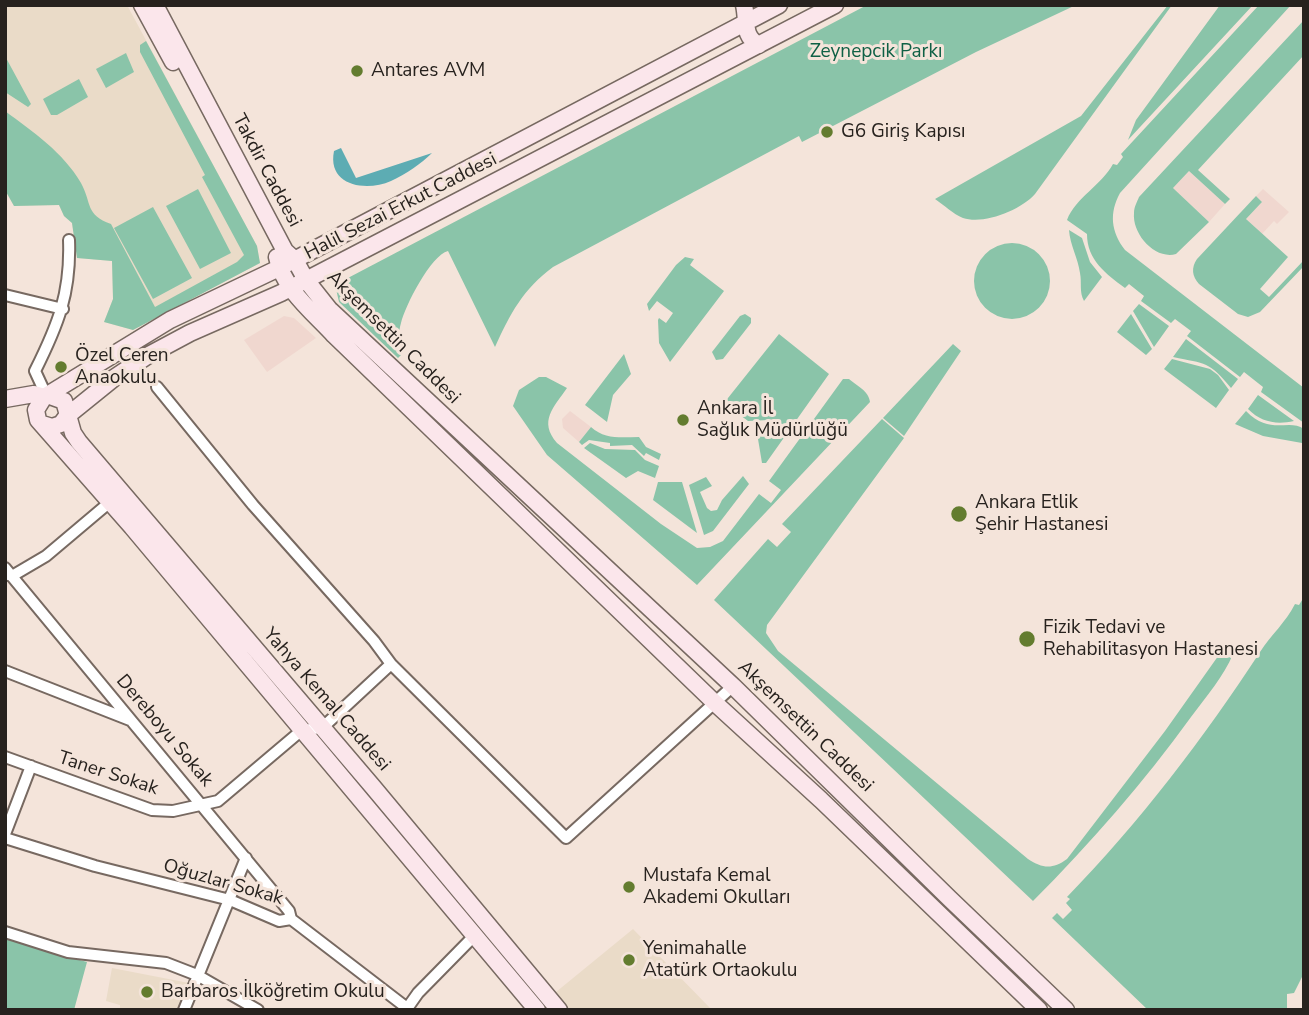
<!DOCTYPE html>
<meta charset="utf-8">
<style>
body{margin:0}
#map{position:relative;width:1309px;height:1015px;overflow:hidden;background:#f4e4da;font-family:"Nunito Sans",sans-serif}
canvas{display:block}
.frame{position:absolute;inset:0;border:7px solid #27221e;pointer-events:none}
</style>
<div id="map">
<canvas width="1309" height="1015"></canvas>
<div class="frame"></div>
</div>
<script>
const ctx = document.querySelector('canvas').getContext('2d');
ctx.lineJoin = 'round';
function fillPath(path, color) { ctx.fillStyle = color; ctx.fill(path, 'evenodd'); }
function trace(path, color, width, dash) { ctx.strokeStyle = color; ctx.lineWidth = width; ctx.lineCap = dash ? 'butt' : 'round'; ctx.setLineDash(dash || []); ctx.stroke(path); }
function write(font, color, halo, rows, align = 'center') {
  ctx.font = font + ' "Nunito Sans",sans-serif'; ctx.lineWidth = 6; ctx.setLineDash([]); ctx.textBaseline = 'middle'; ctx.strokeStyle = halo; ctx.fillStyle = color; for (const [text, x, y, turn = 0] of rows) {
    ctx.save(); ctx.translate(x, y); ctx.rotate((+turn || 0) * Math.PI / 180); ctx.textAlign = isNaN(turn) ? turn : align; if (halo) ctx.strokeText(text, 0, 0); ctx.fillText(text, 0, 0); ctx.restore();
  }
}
fillPath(new Path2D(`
 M1189 171 1225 204 1209 222 1173 188Z
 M1263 189 1289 212 1277 224 1274 221 1262 234 1246 219 1262 202 1256 196Z
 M284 316 294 318 316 338 267 372 244 340Z
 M570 411 591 427 579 442 563 428 562 419Z`), '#f0d7cf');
fillPath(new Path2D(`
 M5 5H127L257 246 260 263 133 330 104 322 113 299 112 261 77 258 72 223 64 216 59 205 14 206 5 190Z
 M633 929 711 1009 712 1010H571L556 992Z
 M112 968 189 983 179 1010H120V1005L106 1001Z`), '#eadbc8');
fillPath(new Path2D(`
 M867 5H1076L976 52 802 142 799 136 553 267C523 289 510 314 495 347L448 251C431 255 405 306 401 323 398 333 398 344 401 355L398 358 339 302 336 289 346 279Z
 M1168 5H1172L1035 194C1021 210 984 225 963 218 953 214 944 205 935 199L1081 116Z
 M1220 5H1253L1128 140 1136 120Z
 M1259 5H1291L1120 193C1109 213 1111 232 1125 250L1304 388V423L1261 392 1263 387 1244 372 1240 377 1187 336 1191 331 1175 319 1171 323 1141 301 1144 296 1129 284 1125 288C1106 274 1087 260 1087 234L1067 220C1076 197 1101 186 1113 164L1117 165 1123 157 1121 154Z
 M1304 20V55L1198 170 1230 199 1225 204 1189 171 1173 188 1209 222 1176 254C1155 260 1132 234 1134 213 1134 207 1137 202 1139 197Z
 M146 41 257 246 260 263 133 330 104 322 113 299 112 261 77 258 72 223 64 216 59 205 14 206 5 190V111C33 132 63 152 81 183 92 203 85 215 111 224L155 307 237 262 244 255 202 177 205 175 140 52V45Z
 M126 53 134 72 106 88 96 69Z
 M5 56 31 104 28 107 5 92Z
 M79 79 88 97 57 115H51L43 99Z
 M198 189 231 253 200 269 166 206Z
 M1256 196 1262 202 1246 219 1288 257 1260 289 1269 297 1304 260V266L1260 312 1248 317 1238 314 1199 284C1192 276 1191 268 1197 259Z
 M153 207 192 278 153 299 114 228Z
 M1069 230 1082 238 1090 262 1102 277 1084 301C1079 292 1082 283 1080 273 1078 258 1070 245 1069 230Z
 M974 281a38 38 0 1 1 76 0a38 38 0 1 1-76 0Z
 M685 257 694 259 690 265 724 291 670 362 659 343 658 320 659 318 666 323 673 313 657 301 649 311 647 304 676 265Z
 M1139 304 1169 326 1154 347 1133 311Z
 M745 314 751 318V323L723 359 716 360 712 352 740 316Z
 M1131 314 1152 349 1146 355 1117 332Z
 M779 334 829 374 766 463H762L758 439 769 420 748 421 724 403Z
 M1186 339 1238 379 1231 388C1209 361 1206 364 1173 357Z
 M953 344 961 351 904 436 883 418Z
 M624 354 631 374 613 395 607 422 585 405Z
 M1172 359 1210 369 1218 375 1229 390 1216 408 1164 369Z
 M539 377H546L567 388C554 407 538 421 557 443L661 524 697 548 710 547 723 541 759 494 771 503 781 490 769 481 843 379H849C857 386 869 391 870 402L697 585 547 455 513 406 519 390Z
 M1258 395 1294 421C1276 425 1261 422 1248 409Z
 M1246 411C1270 436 1289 418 1304 429L1302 443 1263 436 1235 424Z
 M882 419 904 438 767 625 766 633 778 651 1028 859C1042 868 1052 870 1067 859L1165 731 1221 652 1228 649 1233 654C1224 676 1206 697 1191 717 1144 782 1090 844 1033 901L714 600 768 539 777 547 791 532 782 524Z
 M591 427C605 440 622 437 639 437L646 447 661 454 659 460 646 453 644 456 632 445 610 446V443L589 440 582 445 579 442Z
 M590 443 605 449 635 450 645 460 659 466 655 478 638 471 626 478 584 448Z
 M743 476 749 484 713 531 704 535 689 485 706 477 712 486 700 492 707 508 711 511 717 510 722 500Z
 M658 482H682L697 533 653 500Z
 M1304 597V973L1294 993 1287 994V1010H1148L1052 918 1057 913 1063 919 1072 910 1066 903 1070 899 1067 897C1140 822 1203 739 1260 652 1271 635 1286 622 1295 604L1299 605Z
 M5 939 87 962 74 1010H5Z`), '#8ac4a9');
fillPath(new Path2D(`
 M341 148 356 178 432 153C421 164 406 174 391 181 366 192 327 186 334 151Z`), '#5dacb3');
const street = new Path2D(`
 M5 295 63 309
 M157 387 253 505 374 641 391 664 566 838 733 686
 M47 397 35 371C58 325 71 293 69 240
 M5 568 289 911 291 919
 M8 575 12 576 46 556 110 502
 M5 671 130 720
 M5 757 152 810 173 811 218 801 302 730 322 728 391 664
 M5 834 31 766
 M5 838 95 866 230 900 279 921 291 919 407 1008
 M5 932 68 952 166 963 197 975 258 1010
 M184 1010 246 858
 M406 1010 418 993 475 935`);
const secondary = new Path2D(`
 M142 5 173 62
 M155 5 285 251 295 260 306 280 329 309 733 686 949 898 1066 1010
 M744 5C748 22 742 36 759 45
 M277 257C283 289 313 312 334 335L715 703 821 800 1039 1010
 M50 396 64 401 73 433 79 442 373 787 559 1010
 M5 399 34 394 44 397
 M42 424 52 427 61 424 67 416 114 378 147 356 190 333 281 293 835 5
 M537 1010 132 527 38 420 36 410 44 397 170 320 279 268 779 5`);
trace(street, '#776961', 14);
trace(secondary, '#776961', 19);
trace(street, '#fff', 10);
trace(secondary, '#fbe6eb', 16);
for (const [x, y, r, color] of [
 [357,71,7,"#637c2f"],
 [827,132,7,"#637c2f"],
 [61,367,7,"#637c2f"],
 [683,420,7,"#637c2f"],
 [959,514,9,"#637c2f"],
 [1027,639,9,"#637c2f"],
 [629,887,7,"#637c2f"],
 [629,960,7,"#637c2f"],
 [147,992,7,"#637c2f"]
]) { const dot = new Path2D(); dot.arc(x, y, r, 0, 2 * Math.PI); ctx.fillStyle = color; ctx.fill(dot); trace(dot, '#f4e4da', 2.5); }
write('19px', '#0f6045', '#f4e4da', [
 ["Zeynepcik Parkı",876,52]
]);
write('19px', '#27221e', '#f4e4da', [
 ["Antares AVM",371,71],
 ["G6 Giriş Kapısı",841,132],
 ["Özel Ceren",75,356],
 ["Anaokulu",75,378],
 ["Ankara İl",697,409],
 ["Sağlık Müdürlüğü",697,431],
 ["Ankara Etlik",975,503],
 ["Şehir Hastanesi",975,525],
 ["Fizik Tedavi ve",1043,628],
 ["Rehabilitasyon Hastanesi",1043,650],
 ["Mustafa Kemal",643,876],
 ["Akademi Okulları",643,898],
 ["Yenimahalle",643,949],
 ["Atatürk Ortaokulu",643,971],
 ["Barbaros İlköğretim Okulu",161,992]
], 'left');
write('19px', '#27221e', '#f4e4da', [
 ["Takdir Caddesi",266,171,62],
 ["Halil Sezai Erkut Caddesi",401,207,-27],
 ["Akşemsettin Caddesi",393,338,45],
 ["Yahya Kemal Caddesi",326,700,49],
 ["Akşemsettin Caddesi",805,727,44],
 ["Dereboyu Sokak",164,731,50],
 ["Taner Sokak",108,774,18],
 ["Oğuzlar Sokak",223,883,16]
]);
</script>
